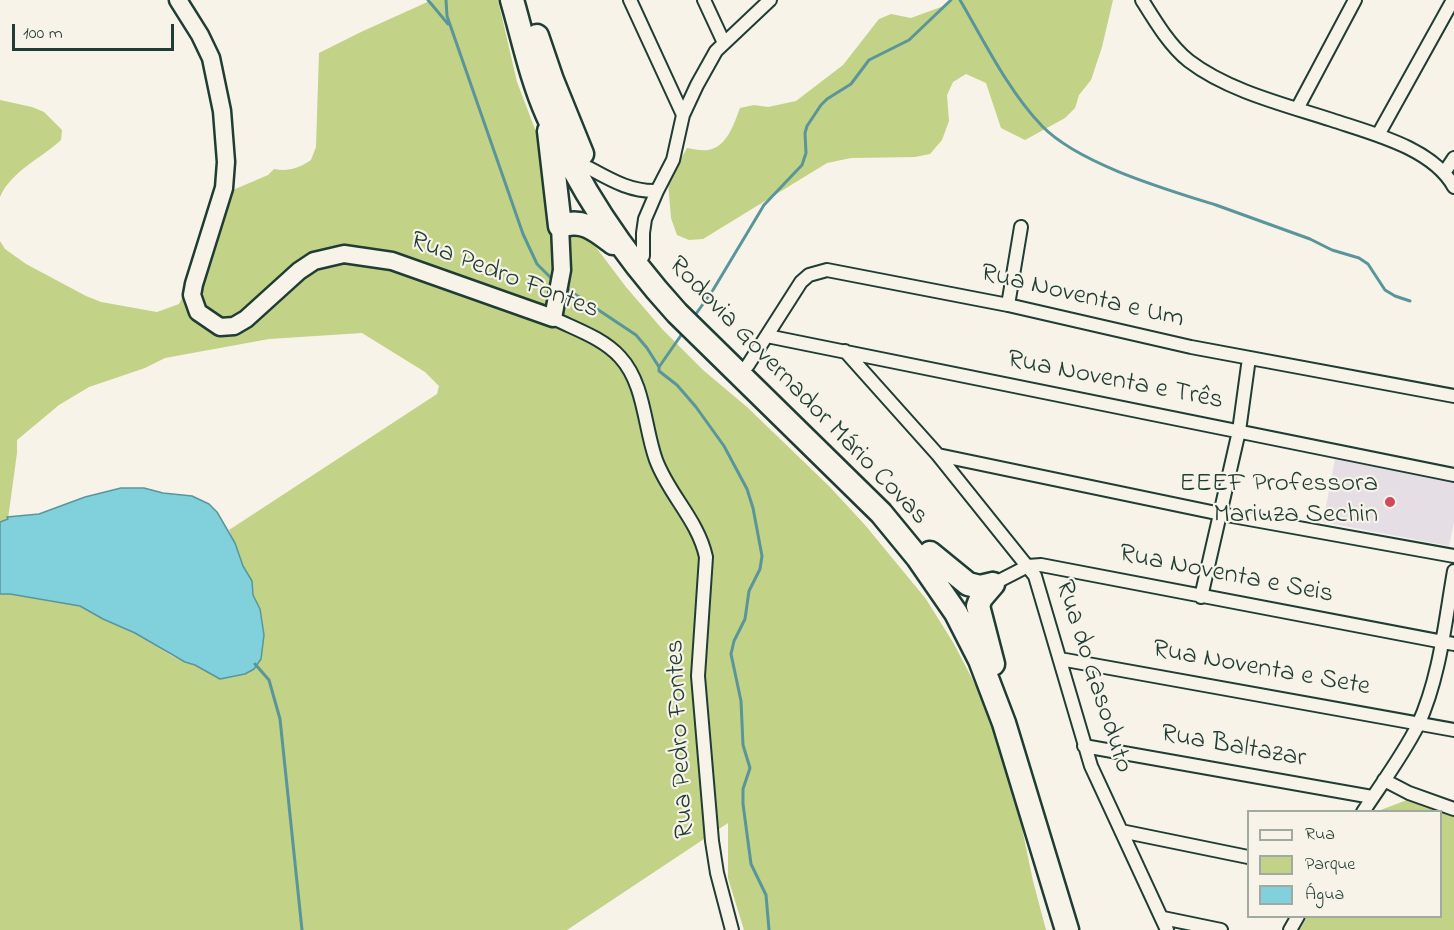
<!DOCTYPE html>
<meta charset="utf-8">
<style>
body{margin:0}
#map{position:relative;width:1454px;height:930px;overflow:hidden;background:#f7f3e8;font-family:"Indie Flower",sans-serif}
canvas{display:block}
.legend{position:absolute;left:1247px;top:810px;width:195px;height:108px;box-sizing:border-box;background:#f7f3e8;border:2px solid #a1aaa0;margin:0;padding:8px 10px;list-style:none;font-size:18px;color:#1f3d34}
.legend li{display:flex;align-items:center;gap:12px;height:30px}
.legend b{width:30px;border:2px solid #a1aaa0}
.scale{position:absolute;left:12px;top:24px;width:162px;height:27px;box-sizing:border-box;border:3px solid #1f3d34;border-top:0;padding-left:8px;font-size:18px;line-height:21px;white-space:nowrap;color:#1f3d34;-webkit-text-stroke:4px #f7f3e8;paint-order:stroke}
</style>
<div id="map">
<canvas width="1454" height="930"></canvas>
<ul class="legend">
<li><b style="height:8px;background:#f7f3e8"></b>Rua</li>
<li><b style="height:16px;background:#c2d286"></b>Parque</li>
<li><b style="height:16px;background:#81d1dd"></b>Água</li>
</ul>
<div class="scale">100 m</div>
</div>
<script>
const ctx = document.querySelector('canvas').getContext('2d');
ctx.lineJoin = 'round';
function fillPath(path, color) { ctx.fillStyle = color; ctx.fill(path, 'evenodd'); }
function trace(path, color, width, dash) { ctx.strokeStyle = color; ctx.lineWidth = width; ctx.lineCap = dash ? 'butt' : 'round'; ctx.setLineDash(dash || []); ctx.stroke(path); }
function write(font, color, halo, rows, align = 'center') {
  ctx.font = font + ' "Indie Flower",sans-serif'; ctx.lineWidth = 4.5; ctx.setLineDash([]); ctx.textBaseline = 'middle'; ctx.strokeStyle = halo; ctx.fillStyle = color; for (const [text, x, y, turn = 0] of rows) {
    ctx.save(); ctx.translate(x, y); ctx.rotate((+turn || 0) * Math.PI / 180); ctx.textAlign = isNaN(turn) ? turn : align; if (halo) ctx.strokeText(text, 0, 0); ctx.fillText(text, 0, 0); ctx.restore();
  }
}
fillPath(new Path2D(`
 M1335 459 1454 482V522L1449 546 1323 522Z`), '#e5dee5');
fillPath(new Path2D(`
 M432 0H498L517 82 551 171 583 230 626 287 663 330 703 370 747 407 830 487 865 525 926 599 954 644 979 692 994 727 1018 809 1033 881 1046 930H744L728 878V823L567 930H0V594H10L79 606 103 619 135 633 172 656 185 662 195 665 220 679 245 674 260 609 253 595 252 581 243 566 229 530 437 394 439 386 425 372 362 333 269 339 165 358 145 368 89 387 59 405 17 440V453L8 519 0 522V241L5 249 26 264 86 296 101 302 157 312 179 304 184 294 196 257 208 205 219 196 268 175 274 169C288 172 299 168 311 160L316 147 319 53 361 32Z
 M952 0H1113L1102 47 1091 80 1079 95 1075 108 1065 118 1025 140 1001 128 986 83 966 74 953 82 947 95 949 121 942 140 930 154 915 157 851 158 827 163 703 239 689 240 677 235 671 218 668 182 687 148C694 149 701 151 708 150 727 147 734 124 740 108L754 105 768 107 796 101 843 65 879 19 891 14 911 18 941 7Z
 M0 100 32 107 44 112 62 130 61 140C42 158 11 171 0 197Z
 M1407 800 1446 809 1454 814V930H1299L1307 917 1440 916V812L1378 811Z`), '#c2d286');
const water = new Path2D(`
 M121 488H144L163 493 192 496 209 504 217 512 235 543 243 566 252 581 253 595 260 609 264 635 261 659 254 669 245 674 220 679 195 665 185 662 135 633 103 619 80 606 10 594H0V522L8 519 7 517 39 514 85 497Z`);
fillPath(water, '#81d1dd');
trace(water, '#5a9699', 1.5);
trace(new Path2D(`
 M428 0 448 24
 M446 0 447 16 523 234 537 264 553 280
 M960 0C984 41 1009 92 1042 126 1079 164 1165 189 1216 205 1247 216 1279 228 1310 239L1332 250 1359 258 1368 264 1385 290 1395 296 1410 301
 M564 287 636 335 647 348 659 367V371L677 385 696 407 724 446 747 489 753 508 762 556 760 569 749 591 745 619 734 641 731 654 741 701 743 745 750 768 743 789V804L751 864 766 895 769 930
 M693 318 713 290 764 205 802 165 806 153 805 133 807 126 821 105 827 99 851 84 869 60 909 40 951 0
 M659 367 684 331
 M255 664 269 680 280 719 302 930`), '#5a9699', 3);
const street = new Path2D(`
 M630 0 683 115
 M704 0 724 43
 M1142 0C1155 21 1170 46 1189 61 1228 91 1286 105 1332 120 1371 133 1433 148 1454 187
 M1297 109 1355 0
 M1378 135 1453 0
 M589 168C611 180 631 192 657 191
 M1444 173 1454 158
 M643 256V233L645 219 657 191 673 160 683 115 697 85 716 51 770 0
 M1008 305 1021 227
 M553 318C575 329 603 338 620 357 645 384 644 427 656 460 669 495 698 520 706 557L698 676 712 841 717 873 732 930
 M767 336 1454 475
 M845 351 938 455 1035 576 1091 766 1167 930
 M748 365 801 282 809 275 827 270 1008 305 1191 347 1454 396
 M938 455 1221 514 1454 556
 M993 584 1028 566 1041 565 1454 644
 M1201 597 1239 431 1249 358
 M1060 659 1454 730
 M1084 746 1372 797
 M1384 780 1409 793 1454 809
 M1363 812C1382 783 1403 755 1418 725 1440 677 1445 622 1454 571
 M1121 831 1248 857
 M1163 918 1221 930
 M1290 930 1298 916`);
const secondary = new Path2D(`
 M178 0 200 35 211 58 222 111 226 162 224 188 194 284 192 295 198 312 220 327 234 326 246 319 299 271 314 261 344 254 392 261 553 318 562 270 560 226`);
const highway = new Path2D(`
 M512 0C523 38 531 78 547 114 578 187 624 255 677 313L881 513 918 558 956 613 980 660 1004 723 1067 930
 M537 36 552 80 582 154
 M549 131 560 226C583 218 596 230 613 243
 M930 553 968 584 980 587 993 584
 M993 584 981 598 978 606 993 664`);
trace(street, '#1f3d34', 16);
trace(secondary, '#1f3d34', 21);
trace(highway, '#1f3d34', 27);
trace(street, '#f7f3e8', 12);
trace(secondary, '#f7f3e8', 16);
trace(highway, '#f7f3e8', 22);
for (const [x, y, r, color] of [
 [1390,502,6,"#d1495b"]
]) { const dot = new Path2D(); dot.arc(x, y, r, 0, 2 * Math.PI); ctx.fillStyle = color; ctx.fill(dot); trace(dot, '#f7f3e8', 2); }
write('27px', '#1f3d34', '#f7f3e8', [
 ["Rua Pedro Fontes",504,277,21],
 ["Rua Noventa e Um",1082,298,13],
 ["Rua Noventa e Três",1115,382,11],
 ["Rodovia Governador Mário Covas",797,392,46],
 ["Rua Noventa e Seis",1226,576,11],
 ["Rua Noventa e Sete",1261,670,10],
 ["Rua do Gasoduto",1092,677,72],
 ["Rua Pedro Fontes",682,739,-93],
 ["Rua Baltazar",1233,748,10]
]);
write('27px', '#1f3d34', '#f7f3e8', [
 ["EEEF Professora",1378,486],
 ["Mariuza Sechin",1378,517]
], 'right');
</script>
